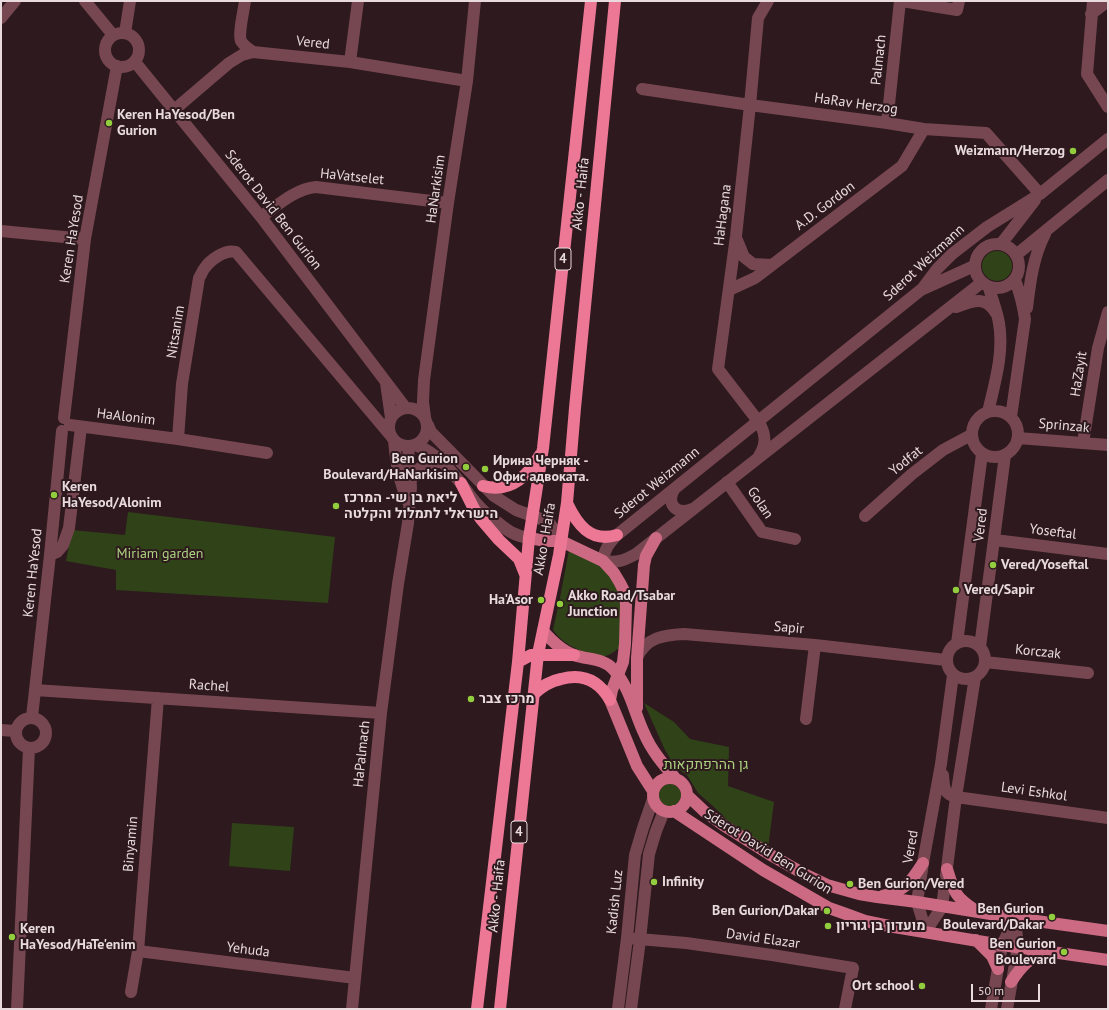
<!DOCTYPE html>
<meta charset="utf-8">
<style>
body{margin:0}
#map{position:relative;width:1109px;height:1010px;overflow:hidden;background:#2d191e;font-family:"PT Sans",sans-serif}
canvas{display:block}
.frame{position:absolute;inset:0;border:2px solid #e8dadd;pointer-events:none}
.scale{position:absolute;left:971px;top:984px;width:69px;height:18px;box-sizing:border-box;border:2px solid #e8dadd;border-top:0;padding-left:5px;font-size:12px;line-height:14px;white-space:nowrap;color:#e8dadd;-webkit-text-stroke:3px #2d191e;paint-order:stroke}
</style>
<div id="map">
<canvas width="1109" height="1010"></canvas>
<div class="frame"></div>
<div class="scale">50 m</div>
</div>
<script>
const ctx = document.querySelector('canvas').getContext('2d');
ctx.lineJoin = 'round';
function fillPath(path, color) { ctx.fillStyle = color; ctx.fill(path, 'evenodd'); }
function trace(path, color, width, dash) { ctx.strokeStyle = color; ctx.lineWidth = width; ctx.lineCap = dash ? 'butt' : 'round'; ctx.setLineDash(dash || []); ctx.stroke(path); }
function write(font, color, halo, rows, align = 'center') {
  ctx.font = font + ' "PT Sans",Heebo,sans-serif'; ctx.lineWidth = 4; ctx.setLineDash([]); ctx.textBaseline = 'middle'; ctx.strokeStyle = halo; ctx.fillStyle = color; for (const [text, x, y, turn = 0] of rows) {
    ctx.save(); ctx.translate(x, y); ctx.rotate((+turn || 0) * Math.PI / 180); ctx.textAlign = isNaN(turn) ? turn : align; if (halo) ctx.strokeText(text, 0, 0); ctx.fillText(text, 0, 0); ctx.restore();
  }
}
fillPath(new Path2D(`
 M982 266a15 15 0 1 1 30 0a15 15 0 1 1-30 0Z
 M128 512 335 537 328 603 116 590V570L66 561 72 530 125 535Z
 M569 550 597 564 608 573 622 594 620 647C615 652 608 656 601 657 597 657 592 655 589 654 575 649 561 642 553 630L560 598Z
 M644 703 674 722 690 739 729 747 728 786 774 802 768 848 727 820 714 807 698 793 687 775 675 767 665 750Z
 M659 795a11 11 0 1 1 22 0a11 11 0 1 1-22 0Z
 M232 823 294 827 290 871 229 866Z`), '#304318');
trace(new Path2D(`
 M85 1 113 35
 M245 1C244 9 238 34 241 41 244 46 249 49 253 52
 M902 1 957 10 959 1
 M1093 1 1087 74 1108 107
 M1091 14 1108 1
 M1 18 15 1
 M105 50a17 17 0 1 1 34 0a17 17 0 1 1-34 0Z
 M125 33 130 1
 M135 62 261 217 405 407
 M350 62 358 1
 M642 89 750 105 887 123 924 129 986 133 1040 194
 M174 110 229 63 242 55 253 52 350 62 467 81
 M887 123 900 1
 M261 217C278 205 295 189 316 187L448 203
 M1 231 85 239
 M737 240 744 257 753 264 772 265
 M975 266a22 22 0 1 1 44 0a22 22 0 1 1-44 0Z
 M1001 244 1035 200
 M1016 255 1108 180
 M981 283 636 554C623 561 617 563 603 561 604 550 609 543 617 535L922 289 937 269 952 254 987 227 1040 194 1108 139
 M923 289 974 266
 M729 290 755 278 902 166 924 129
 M956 307C973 301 985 295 996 313
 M1027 308C1030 283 1033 257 1045 234
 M386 383 391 418
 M389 427a19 19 0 1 1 38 0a19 19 0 1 1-38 0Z
 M972 434a23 23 0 1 1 46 0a23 23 0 1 1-46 0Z
 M988 412C995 382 1004 353 999 323 997 311 992 299 989 288
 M425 417 423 402 424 380 448 203 467 81 475 1
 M1011 417 1025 319C1023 305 1020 293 1015 280
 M64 418 85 239 117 66
 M70 425 178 439 267 453
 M428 425 431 432 494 496 516 510 549 522 561 541
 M1018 438 1108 445
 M178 439 182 384 199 278C201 275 202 272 204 269 210 260 225 249 236 252L391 436
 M394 440C396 464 399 480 408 502
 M1083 443 1098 348 1108 312
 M415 445C439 453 454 474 469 494 477 505 486 514 497 522 508 531 515 536 529 538
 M759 456C767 444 766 433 758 421L718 369 736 236 750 105 758 18 768 1
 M411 480C419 466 426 461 443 462
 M727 482 762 532 795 539
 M675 488C665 503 676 516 692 509
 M865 516 912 474 943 450 971 435
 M995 540 1108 554
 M50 555 57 552 63 545 69 528 81 427
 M947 660a19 19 0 1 1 38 0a19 19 0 1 1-38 0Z
 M957 643 982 454
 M980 647 1005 455
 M637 658C646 637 664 635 684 634L815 645 946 660
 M985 662 1088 673
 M35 690 381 713
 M32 717 50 555 62 431
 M16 733a15 15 0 1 1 30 0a15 15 0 1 1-30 0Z
 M806 719 815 645
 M1 730 15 731
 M943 775C944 786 943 794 956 797L1108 818
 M926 931 942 907 956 797 975 677
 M926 931 917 902 923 863 941 764 953 675
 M627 938 686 943 772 955 853 968 845 1009
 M138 951 355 978
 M131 992 138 951 158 698
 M17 1009 29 748
 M352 1009 381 713 398 584 408 523 411 487 408 446
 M618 1009 627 938 635 855 643 828 653 799
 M631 1009 640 940 649 854 656 831 664 811
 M991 1009 1002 945 1015 918
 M1007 1009 1018 947 1015 918`), '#764751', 12);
trace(new Path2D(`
 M529 538 546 541H561L603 561 614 573 620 583 625 593 626 605 625 644 623 662 612 690 610 700 637 766 653 791
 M543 631C551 640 562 651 574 655 588 660 603 658 613 669 630 687 634 712 644 733 651 750 663 764 675 778
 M637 708V658L644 565 646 556 656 538
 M653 795a17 17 0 1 1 34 0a17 17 0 1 1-34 0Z
 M687 795 705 812 723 825 769 854 806 875 827 885 859 894 877 897 917 902 1015 918 1108 931
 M674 811 763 870 829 908 846 914 865 921 894 927 1002 945 1108 960
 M947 869C954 892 955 897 975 910
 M882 896C905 891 911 882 923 863
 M976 940 992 956 998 969
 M1011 982C1020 968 1030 956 1047 952`), '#cb6a82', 12);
trace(new Path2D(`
 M461 483 474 509 481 519 499 540 519 559 525 574
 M483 486C510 493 528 476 540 455
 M567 503C577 524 590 543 617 535
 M518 662 531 655H574
 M534 694C542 686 551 681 561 679 583 673 599 681 610 700
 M477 1009 518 662 529 538 543 448 591 1
 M500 1009 538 654 559 555 567 503 575 408 615 1`), '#ed7896', 12);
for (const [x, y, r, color] of [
 [109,123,4,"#92cd3e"],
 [1073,151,4,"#92cd3e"],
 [466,467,4,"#92cd3e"],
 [485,469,4,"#92cd3e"],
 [54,495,4,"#92cd3e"],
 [336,506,4,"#92cd3e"],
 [993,565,4,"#92cd3e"],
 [956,590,4,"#92cd3e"],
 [541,600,4,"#92cd3e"],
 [560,604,4,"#92cd3e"],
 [471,699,4,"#92cd3e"],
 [654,882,4,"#92cd3e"],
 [850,884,4,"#92cd3e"],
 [827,911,4,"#92cd3e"],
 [1052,917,4,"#92cd3e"],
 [828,926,4,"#92cd3e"],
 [12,937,4,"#92cd3e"],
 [1064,952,4,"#92cd3e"],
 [922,986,4,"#92cd3e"]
]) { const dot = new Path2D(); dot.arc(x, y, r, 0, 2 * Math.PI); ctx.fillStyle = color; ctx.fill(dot); trace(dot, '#2d191e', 1.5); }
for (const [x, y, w] of [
 [563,259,16],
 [519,832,16]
]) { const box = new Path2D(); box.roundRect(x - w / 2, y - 11, w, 22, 3); ctx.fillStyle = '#2d191e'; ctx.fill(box); trace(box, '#e8dadd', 1); }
write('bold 13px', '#e8dadd', null, [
 ["4",563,259],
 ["4",519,832]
]);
write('14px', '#e8dadd', '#2d191e', [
 ["Vered",313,43,6],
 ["Palmach",879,60,-84],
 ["HaRav Herzog",856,104,8],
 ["HaVatselet",352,177,6],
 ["HaNarkisim",436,189,-82],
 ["Akko - Haifa",581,194,-84],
 ["A.D. Gordon",825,206,-37],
 ["Sderot David Ben Gurion",273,210,52],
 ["HaHagana",723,215,-83],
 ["Keren HaYesod",72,239,-81],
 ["Sderot Weizmann",924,263,-43],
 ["Nitsanim",176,332,-81],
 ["HaZayit",1079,374,-81],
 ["HaAlonim",126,417,7],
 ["Sprinzak",1064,426,5],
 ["Yodfat",906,461,-39],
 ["Sderot Weizmann",657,483,-39],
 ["Golan",760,503,56],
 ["Vered",981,525,-83],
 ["Yoseftal",1053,532,7],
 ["Akko - Haifa",545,539,-80],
 ["Keren HaYesod",33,573,-84],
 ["Sapir",789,628,5],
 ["Korczak",1038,652,6],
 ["Rachel",209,686,4],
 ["HaPalmach",362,754,-84],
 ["Levi Eshkol",1034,792,8],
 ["Binyamin",131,844,-85],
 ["Vered",911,847,-80],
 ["Sderot David Ben Gurion",768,852,32],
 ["Akko - Haifa",497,896,-84],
 ["Kadish Luz",615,902,-84],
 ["David Elazar",763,939,8],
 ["Yehuda",248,950,7]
]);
write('bold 14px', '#e8dadd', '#2d191e', [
 ["Keren HaYesod/Ben",117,115],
 ["Gurion",117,131],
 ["Weizmann/Herzog",1065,151,"right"],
 ["Ben Gurion",458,459,"right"],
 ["Boulevard/HaNarkisim",458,475,"right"],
 ["Ирина Черняк -",493,461],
 ["Офис адвоката.",493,477],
 ["Keren",62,487],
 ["HaYesod/Alonim",62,503],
 ["ליאת בן שי- המרכז",344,498],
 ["הישראלי לתמלול והקלטה",344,514],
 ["Vered/Yoseftal",1001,565],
 ["Vered/Sapir",964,590],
 ["Akko Road/Tsabar",568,596],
 ["Junction",568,612],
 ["Ha'Asor",533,600,"right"],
 ["מרכז צבר",479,699],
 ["Infinity",662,882],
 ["Ben Gurion/Vered",858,884],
 ["Ben Gurion",1044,909,"right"],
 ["Boulevard/Dakar",1044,925,"right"],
 ["Ben Gurion/Dakar",819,911,"right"],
 ["מועדון בן גוריון",836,926],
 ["Keren",20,929],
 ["HaYesod/HaTe'enim",20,945],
 ["Ben Gurion",1056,944,"right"],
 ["Boulevard",1056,960,"right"],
 ["Ort school",914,986,"right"]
], 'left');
write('14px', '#abd27f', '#2d191e', [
 ["Miriam garden",160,554],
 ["גן ההרפתקאות",706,765]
]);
</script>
